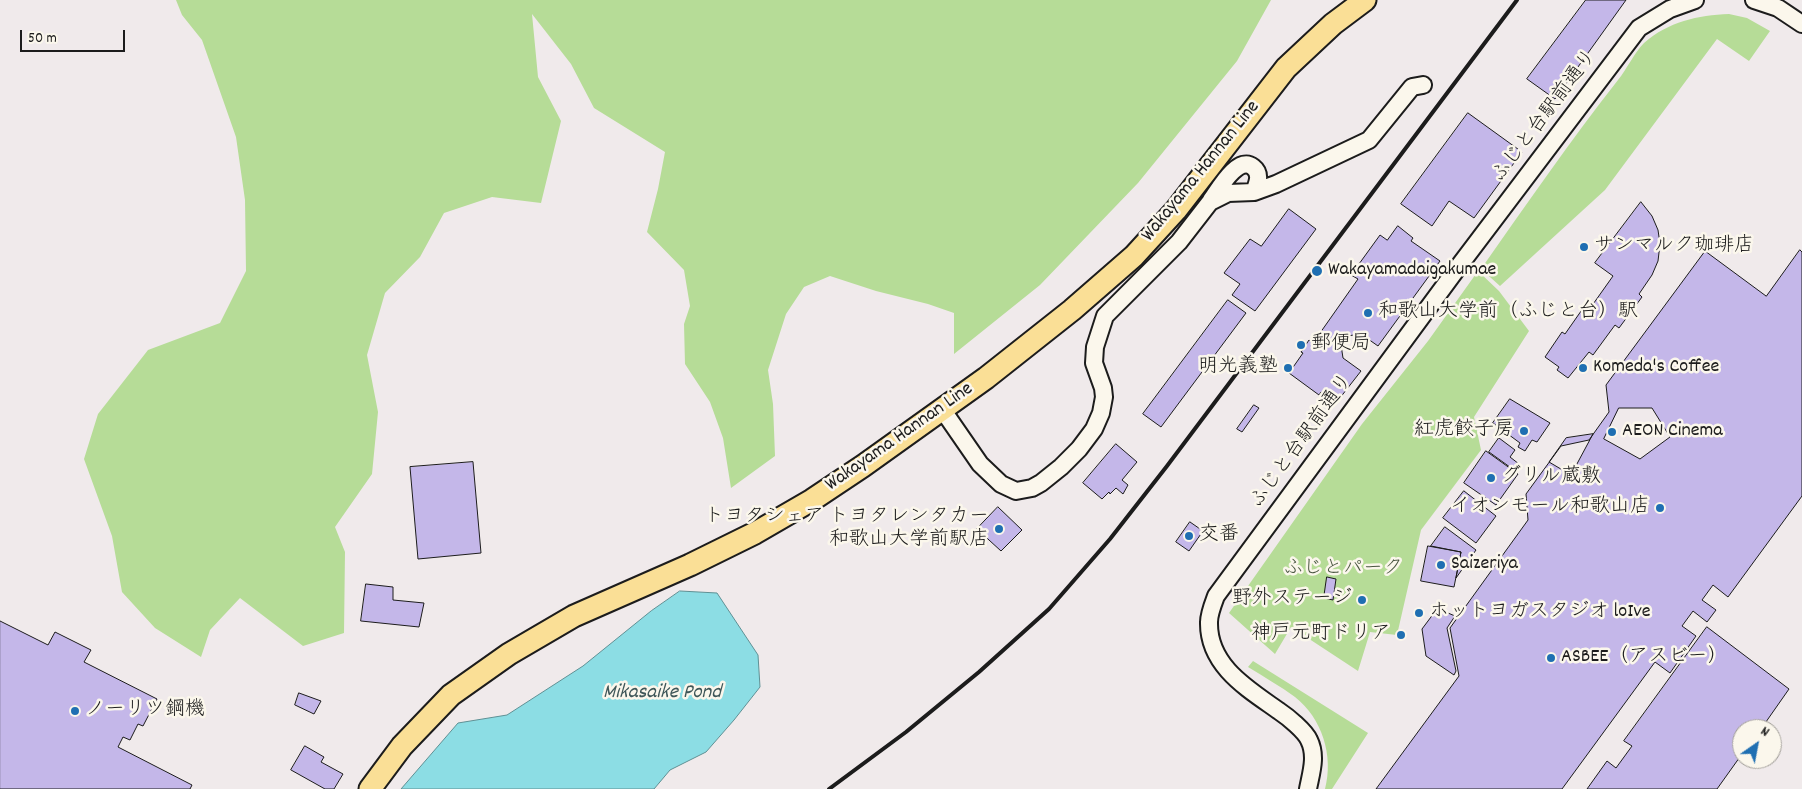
<!DOCTYPE html>
<meta charset="utf-8">
<style>
body{margin:0}
#map{position:relative;width:1802px;height:789px;overflow:hidden;background:#f0eaeb;font-family:Dekko,sans-serif}
canvas{display:block}
.north{position:absolute;left:1732px;top:719px;width:50px;height:50px;box-sizing:border-box;background:#fbf7ec;border:1px solid #a29f99;border-radius:50%;rotate:33deg;font-size:14px;font-weight:700;line-height:20px;text-align:center;color:#1c1c1c}
.north::after{content:'';display:block;margin:auto;width:18px;height:22px;background:#1f6fb2;clip-path:polygon(50% 0,100% 100%,50% 72%,0 100%)}
.scale{position:absolute;left:20px;top:30px;width:105px;height:22px;box-sizing:border-box;border:2px solid #1c1c1c;border-top:0;padding-left:6px;font-size:15px;line-height:18px;white-space:nowrap;color:#1c1c1c;-webkit-text-stroke:4px #fbf7ec;paint-order:stroke}
</style>
<div id="map">
<canvas width="1802" height="789"></canvas>
<div class="north">N</div>
<div class="scale">50 m</div>
</div>
<script>
const ctx = document.querySelector('canvas').getContext('2d');
ctx.lineJoin = 'round';
function fillPath(path, color) { ctx.fillStyle = color; ctx.fill(path, 'evenodd'); }
function trace(path, color, width, dash) { ctx.strokeStyle = color; ctx.lineWidth = width; ctx.lineCap = dash ? 'butt' : 'round'; ctx.setLineDash(dash || []); ctx.stroke(path); }
function write(font, color, halo, rows, align = 'center') {
  ctx.font = font + ' Dekko,"Klee One",sans-serif'; ctx.lineWidth = 5; ctx.setLineDash([]); ctx.textBaseline = 'middle'; ctx.strokeStyle = halo; ctx.fillStyle = color; for (const [text, x, y, turn = 0] of rows) {
    ctx.save(); ctx.translate(x, y); ctx.rotate((+turn || 0) * Math.PI / 180); ctx.textAlign = isNaN(turn) ? turn : align; if (halo) ctx.strokeText(text, 0, 0); ctx.fillText(text, 0, 0); ctx.restore();
  }
}
fillPath(new Path2D(`
 M176 0H1271L1237 61 1138 183 1040 285 954 354V313L928 304 876 291 830 276 804 287 786 314 768 370 773 404 775 456 731 488 723 438 710 402 685 364 684 324 690 306 684 270 647 232 658 189 665 152 594 108 571 64 532 14 538 77 561 121 541 203 492 197 444 213 420 257 385 293 367 355 378 412 372 474 335 527 345 552 344 633 303 646 240 598 210 630 201 657 155 628 122 592 112 536 84 459 98 414 148 350 220 323 246 271 245 200 236 137 202 40 182 15Z
 M1729 14 1747 18 1770 31 1749 61 1717 39 1605 190 1500 286 1481 269C1526 205 1570 141 1618 80 1627 69 1634 53 1644 43 1668 22 1698 15 1729 14Z
 M1478 271 1499 291 1529 331 1474 417 1481 450 1421 530 1397 635 1370 632 1358 671 1291 627 1275 654 1229 613 1362 424 1428 341Z
 M1253 661 1368 733 1332 789H1325C1334 756 1322 718 1295 697 1280 686 1264 677 1248 667Z`), '#b6dc97');
const water = new Path2D(`
 M680 591 717 593 758 655 760 687 734 720 706 752 670 770 654 789H401L458 723 507 715 583 666 651 611Z`);
fillPath(water, '#8cdde4');
trace(water, '#5f9094', 1);
const building = new Path2D(`
 M1586 0H1626L1555 99 1527 79Z
 M1468 113 1522 152 1474 218 1449 201 1432 226 1401 204Z
 M1641 202 1652 216 1658 230 1660 244 1658 261 1652 275 1639 294 1642 297 1619 328 1615 325 1593 355 1589 352 1568 378 1557 370 1559 367 1545 357 1562 332 1565 334 1586 304 1591 307 1613 276 1595 263Z
 M1289 209 1316 229 1255 311 1232 295 1240 284 1224 273 1250 239 1261 246Z
 M1398 226 1413 238 1411 241 1440 261 1378 346 1361 334 1347 336 1341 345 1343 358 1361 371 1336 403 1321 392 1319 395 1289 373 1303 353 1301 352 1309 340 1313 343 1358 279 1351 275 1380 235 1387 240Z
 M1800 250 1802 252V496L1728 597 1713 585 1702 600 1716 610 1707 622 1693 611 1682 626 1696 636 1670 673 1655 662 1562 789H1376L1459 676 1450 628 1528 520 1526 494 1561 446 1589 440 1609 412 1606 385 1705 251 1766 296Z
 M1228 300 1246 313 1161 427 1143 414Z
 M1510 399 1550 423 1537 442 1532 440 1525 451 1518 447 1520 443 1493 423Z
 M1254 405 1259 408 1242 432 1237 429Z
 M1619 408H1652L1670 437 1640 459 1604 439Z
 M1593 434 1571 475 1549 462 1566 438Z
 M1499 438 1515 450 1510 457 1519 464 1514 470 1489 452Z
 M1116 444 1137 462 1122 480 1128 485 1123 494 1116 488 1110 494 1109 492 1102 499 1083 483Z
 M1486 451 1518 474 1496 505 1464 483Z
 M473 462 481 553 418 559 410 467Z
 M1464 491 1496 516 1476 543 1443 518Z
 M998 507 1022 530 1001 551 977 529Z
 M1190 522 1203 531 1189 551 1176 542Z
 M1445 527 1476 550 1456 578 1461 552 1431 546Z
 M1428 546 1461 552 1454 587 1421 581Z
 M1327 577 1336 579 1333 600 1324 598Z
 M366 584 393 587V600L424 603 419 627 361 621Z
 M1438 612 1448 613 1455 616 1447 628 1456 671 1454 675 1426 656 1422 629 1434 613Z
 M0 621 48 645 55 632 91 650 84 662 157 699 143 726 138 724 130 740 123 737 118 747 192 785 190 789H0Z
 M1707 627 1789 689 1761 729H1742V754L1717 789H1587L1607 761 1616 768 1632 746 1624 741Z
 M299 693 321 701 314 714 295 705Z
 M305 746 324 757 321 762 343 774 334 789H325L291 770Z`);
fillPath(building, '#c4b7e9');
trace(building, '#1c1c1c', 1);
const minor = new Path2D(`
 M1754 0 1778 8 1802 24
 M1211 200C1219 189 1238 155 1253 167 1262 174 1257 184 1254 192
 M942 409 980 464 1001 484 1016 491 1032 488 1041 483 1061 467 1079 449 1094 429 1101 413 1104 397 1103 388 1094 363 1095 347 1105 316 1179 242 1210 202 1228 193 1254 192 1276 184 1369 140 1412 87 1423 85
 M1308 789C1311 773 1317 756 1309 740 1305 731 1288 717 1279 711 1248 689 1208 666 1209 622 1209 614 1213 604 1216 596L1459 266 1639 28 1670 9 1695 0`);
const major = new Path2D(`
 M370 789 402 746 451 695 509 654 574 616 690 565 755 533 812 500 863 466 986 378 1072 310 1134 256 1176 210 1286 68 1333 24 1365 0`);
trace(minor, '#1c1c1c', 20);
trace(major, '#1c1c1c', 25);
trace(minor, '#fbf7ec', 16);
trace(major, '#fadf96', 21);
trace(new Path2D(`
 M829 789 906 732 979 672 1049 609 1110 539 1167 466 1517 0`), '#1c1c1c', 4);
for (const [x, y, r, color] of [
 [1584,247,5,"#1f6fb2"],
 [1317,271,6,"#1f6fb2"],
 [1368,313,5,"#1f6fb2"],
 [1301,345,5,"#1f6fb2"],
 [1288,368,5,"#1f6fb2"],
 [1583,368,5,"#1f6fb2"],
 [1524,431,5,"#1f6fb2"],
 [1612,432,5,"#1f6fb2"],
 [1491,478,5,"#1f6fb2"],
 [1660,508,5,"#1f6fb2"],
 [999,529,5,"#1f6fb2"],
 [1189,536,5,"#1f6fb2"],
 [1441,565,5,"#1f6fb2"],
 [1362,600,5,"#1f6fb2"],
 [1419,613,5,"#1f6fb2"],
 [1401,635,5,"#1f6fb2"],
 [1551,658,5,"#1f6fb2"],
 [75,711,5,"#1f6fb2"]
]) { const dot = new Path2D(); dot.arc(x, y, r, 0, 2 * Math.PI); ctx.fillStyle = color; ctx.fill(dot); trace(dot, '#fbf7ec', 2); }
write('20px', '#1c1c1c', '#fbf7ec', [
 ["ふじと台駅前通り",1546,117,-53],
 ["Wakayama Hannan Line",1202,172,-51],
 ["Wakayama Hannan Line",900,438,-35],
 ["ふじと台駅前通り",1303,442,-54]
]);
write('20px', '#1c1c1c', '#fbf7ec', [
 ["サンマルク珈琲店",1594,247],
 ["Wakayamadaigakumae",1328,271],
 ["和歌山大学前（ふじと台）駅",1378,313],
 ["郵便局",1311,345],
 ["明光義塾",1278,368,"right"],
 ["Komeda's Coffee",1593,368],
 ["紅虎餃子房",1514,431,"right"],
 ["AEON Cinema",1622,432],
 ["グリル蔵敷",1501,478],
 ["イオンモール和歌山店",1650,508,"right"],
 ["トヨタシェア トヨタレンタカー",989,518,"right"],
 ["和歌山大学前駅店",989,541,"right"],
 ["交番",1199,536],
 ["Saizeriya",1451,565],
 ["野外ステージ",1352,600,"right"],
 ["ホットヨガスタジオ loIve",1429,613],
 ["神戸元町ドリア",1391,635,"right"],
 ["ASBEE（アスビー）",1561,658],
 ["ノーリツ鋼機",85,711]
], 'left');
write('20px', '#4a5641', '#fbf7ec', [
 ["ふじとパーク",1343,570]
]);
write('italic 21px', '#3e5658', '#fbf7ec', [
 ["Mikasaike Pond",662,694]
]);
</script>
